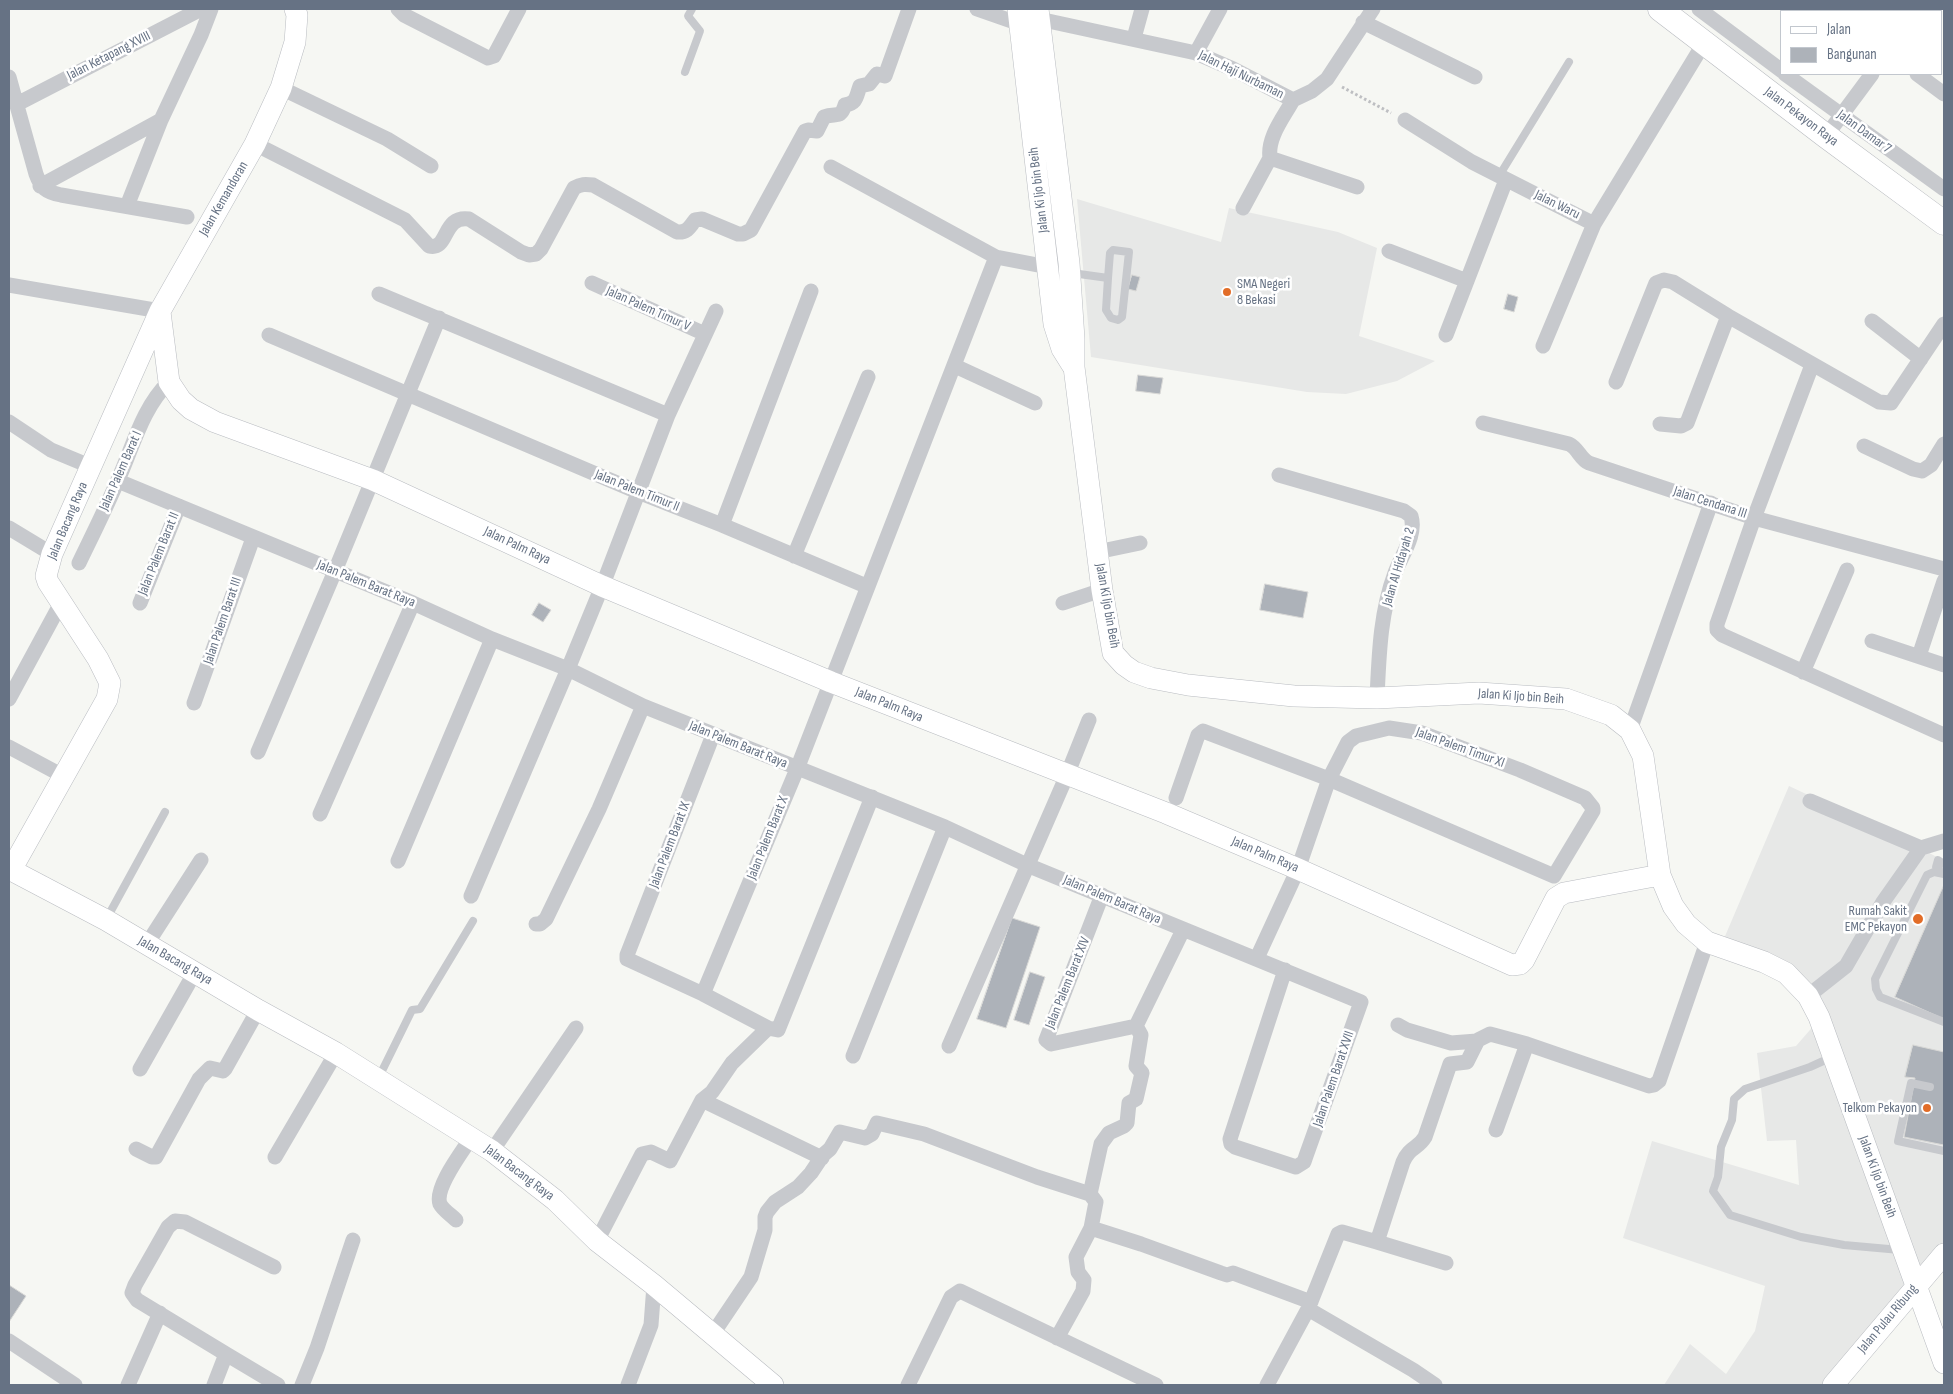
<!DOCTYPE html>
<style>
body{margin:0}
#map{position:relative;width:1953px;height:1394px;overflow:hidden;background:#f6f7f3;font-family:"Sofia Sans Condensed",sans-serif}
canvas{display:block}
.frame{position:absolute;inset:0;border:10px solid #667284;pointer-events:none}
.legend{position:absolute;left:1780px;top:10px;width:162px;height:65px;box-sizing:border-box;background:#fff;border:1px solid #c2c7ce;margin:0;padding:6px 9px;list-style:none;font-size:15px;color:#667284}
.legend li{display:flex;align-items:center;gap:10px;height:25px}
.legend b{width:25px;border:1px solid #c2c7ce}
</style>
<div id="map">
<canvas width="1953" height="1394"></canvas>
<div class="frame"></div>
<ul class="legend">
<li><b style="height:6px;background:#fff"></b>Jalan</li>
<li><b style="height:14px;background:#adb2b9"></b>Bangunan</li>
</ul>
</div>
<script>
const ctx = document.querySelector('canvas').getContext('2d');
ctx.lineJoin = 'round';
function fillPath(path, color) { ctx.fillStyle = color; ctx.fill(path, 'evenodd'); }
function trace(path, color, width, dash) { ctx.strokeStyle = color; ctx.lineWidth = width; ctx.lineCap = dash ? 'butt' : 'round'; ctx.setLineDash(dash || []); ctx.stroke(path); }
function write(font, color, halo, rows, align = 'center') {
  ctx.font = font + ' "Sofia Sans Condensed",sans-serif'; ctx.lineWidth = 5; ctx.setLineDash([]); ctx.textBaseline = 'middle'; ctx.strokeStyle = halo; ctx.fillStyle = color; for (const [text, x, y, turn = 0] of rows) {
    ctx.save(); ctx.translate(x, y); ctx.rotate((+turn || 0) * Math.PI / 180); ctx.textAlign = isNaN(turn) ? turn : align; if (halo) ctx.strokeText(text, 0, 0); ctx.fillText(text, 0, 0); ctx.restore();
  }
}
fillPath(new Path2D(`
 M1077 199 1221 242 1229 208 1338 232 1377 248 1359 336 1435 361 1397 381 1346 394 1307 392 1091 357Z
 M1789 786 1913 844 1944 861V1269L1844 1385H1664L1690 1344 1726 1374 1755 1331 1765 1286 1623 1238 1652 1141 1799 1185 1796 1140 1767 1141 1757 1053 1796 1046 1816 1023 1785 974 1720 948Z`), '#e7e8e7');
const building = new Path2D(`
 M1132 275 1140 277 1136 291 1128 289Z
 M1508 294 1518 297 1514 312 1504 309Z
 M1138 375 1163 378 1160 394 1136 391Z
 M1265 584 1308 592 1303 618 1260 610Z
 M539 603 551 610 543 622 532 615Z
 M1944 885V1019L1895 997Z
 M1012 918 1040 927 1006 1028 977 1019Z
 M1030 972 1045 977 1029 1025 1014 1020Z
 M1913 1045 1944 1052V1145L1904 1137 1915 1078 1905 1077Z
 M9 1285 26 1296 9 1322Z`);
fillPath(building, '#adb2b9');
trace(building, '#d8d8d6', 1);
const secondary = new Path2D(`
 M295 9 297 15 295 42 281 88 255 144 160 311 52 554 46 576 48 582 98 659 110 683 107 699 11 870 106 920 258 1010 336 1053 492 1151 555 1200 597 1241 654 1285 773 1385
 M1018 9 1054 324 1062 349 1072 365
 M1038 9 1069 263 1074 339V367L1102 590 1113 653 1124 665 1134 672 1151 678 1188 685 1236 690 1294 696 1377 698 1479 693 1566 699 1611 715 1630 730 1643 756 1660 875 1673 906 1686 924 1707 942 1764 962 1786 973 1808 996 1819 1017 1944 1363
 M160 312 169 382 181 400 191 409 215 422 373 480 602 586 831 682 1166 813 1298 869 1512 965 1520 964 1524 960 1556 898 1564 893 1660 875
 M1833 1385 1944 1254`);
const primary = new Path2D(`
 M1660 9 1826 136 1944 223`);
trace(secondary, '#b9bcc1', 22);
trace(primary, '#b7babf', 25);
trace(new Path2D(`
 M1342 87 1391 113`), '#bebfc2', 3, [2.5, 2.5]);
trace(new Path2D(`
 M685 72 700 31 688 16 692 9
 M1499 176 1569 62
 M1072 273 1108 278 1110 253 1113 250 1129 252 1122 317 1118 320 1111 318 1106 310 1108 278
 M1941 872 1936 867 1938 860 1944 864
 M1944 874 1934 872 1927 875 1875 979 1876 989 1880 997 1944 1022
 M107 918 165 812
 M1832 1057 1810 1067 1745 1089 1734 1099 1732 1120 1721 1147 1718 1177 1713 1191 1730 1215 1801 1237 1844 1245 1900 1250
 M379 1077 412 1010 420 1009 473 921
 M1930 1087 1911 1083 1898 1141 1944 1151`), '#c7c9cd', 8);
trace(new Path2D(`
 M398 9 404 15 488 58 494 56 519 9
 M977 9 1020 24
 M1699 9 1782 71
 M1829 9 1833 11
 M1918 11 1920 9
 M1039 19 1196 53 1233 69 1293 100 1312 91 1327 79 1373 9
 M1363 22 1475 77
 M1134 38 1142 9
 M1196 53 1220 9
 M1785 74 1944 189
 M1917 74 1944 94
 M9 77 36 174C41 188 46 192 61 195L187 217
 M281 88 387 139 431 166
 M17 104 201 9
 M1405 120 1472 162 1594 224 1704 43
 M1826 136 1872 74
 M255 144 405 220 429 246C449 251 442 215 469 219L521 252 529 255 536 254 541 249 574 188C581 184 585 184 593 185L677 232C687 233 690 227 695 220L702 219 738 234H743L751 230 805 131 808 130 817 131 824 117C836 112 840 120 845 105 857 103 856 97 860 86L869 84 877 74 885 76 909 9
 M1270 158 1357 187
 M831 167 996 257 1048 267
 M40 186 161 120
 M127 206 161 120 201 35 211 9
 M1243 208 1270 158C1267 137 1284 117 1293 100
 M1389 251 1467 281
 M592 283 705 334
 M9 285 160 311
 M379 294 668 415
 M1872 321 1921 359
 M269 335 638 492 722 525 866 586
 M1446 335 1506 180
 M1543 346 1594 224
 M1812 365 1754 518 1717 624V630L1722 635 1944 735
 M955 366 1035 403
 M1616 382 1656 283 1664 280 1673 282 1728 316 1879 402 1891 403 1944 324
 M9 422 51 450 92 467
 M1483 423 1569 444C1578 448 1580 459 1589 463L1754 518 1944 569
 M1660 424 1681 426 1687 423 1728 316
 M1864 446 1913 469 1922 471 1931 465 1944 444
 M1279 475 1404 511 1411 516C1417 535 1401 556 1395 573 1380 613 1379 656 1377 698
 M118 481 413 603 492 639 568 669 643 706 945 827 1027 865 1361 1002 1306 1156 1304 1162 1296 1167 1235 1147 1231 1144 1230 1139 1285 970
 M722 525 811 291
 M9 528 52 554
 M1097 552 1140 543
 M794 556 868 377
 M79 563C92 536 106 508 118 480 133 447 142 408 169 382
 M140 603 179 506
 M1063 603 1102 590
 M1872 641 1944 665
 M1919 656 1944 581
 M1803 672 1847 570
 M9 699 61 603
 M194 703 253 538
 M1630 730 1711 503
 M713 735 627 955V959L703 994 768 1028 778 1030 872 797
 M9 747 65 777
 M258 752 335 571 439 318
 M1176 798 1198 735 1203 731 1329 779 1554 876 1593 811V808L1585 798 1520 770 1422 733 1389 728 1356 736 1348 742 1329 779 1298 869 1257 958
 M1810 801 1921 848
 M320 814 413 603
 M1921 848 1944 841
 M398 861 492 639
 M1102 895 1046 1040 1051 1044 1136 1026
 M471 896 568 669 605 579 668 415 716 311
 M536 924H540L546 919 599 809 643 706
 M147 944 201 860
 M703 994 797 769 996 257
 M1808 996 1846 966 1883 902 1921 848
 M1398 1025 1407 1030 1451 1043 1477 1041
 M1136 1026 1183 930
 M949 1046 1067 775 1089 720
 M853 1056 945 827
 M140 1069 195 972
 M702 1100 822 1158
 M1496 1130 1527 1044
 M136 1149 152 1157H156L199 1079 210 1068 223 1071 225 1069 258 1010
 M492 1151 576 1028
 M275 1157 336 1053
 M456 1220C451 1215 443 1210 440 1204 434 1188 462 1152 471 1138
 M1091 1228 1141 1244 1221 1273 1227 1275 1233 1273 1311 1302
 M597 1241 642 1154 651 1152 670 1161 702 1100 712 1092 732 1063 768 1028
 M1377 1242 1446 1263
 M1308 1309 1413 1370 1435 1385
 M712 1335 751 1277 765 1230V1217L767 1212 775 1202 798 1187 811 1173 823 1155 830 1149 840 1132 865 1138 872 1134 877 1123 924 1134 1037 1177 1090 1194
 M1057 1338 1083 1291 1084 1280 1078 1272 1076 1257 1091 1228 1096 1202 1090 1194 1101 1144 1109 1133 1124 1126 1127 1123 1129 1103 1136 1099 1142 1073 1136 1066 1141 1035 1136 1026
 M9 1341 75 1385
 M226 1354 137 1300 132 1293 135 1285 168 1227 175 1221 185 1222 274 1267
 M128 1385 160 1313
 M214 1385 226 1354 278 1385
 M302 1385 317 1348 353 1240
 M628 1385 651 1325 654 1285
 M908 1385 951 1297 960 1291 1156 1385
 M1267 1385 1308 1309 1338 1234 1342 1232 1377 1242 1403 1162C1410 1146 1418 1149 1425 1137L1450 1064 1467 1062 1478 1040 1490 1034 1527 1044 1649 1086 1654 1085 1659 1081 1707 942`), '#c7c9cd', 15);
trace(secondary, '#fff', 21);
trace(primary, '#fff', 24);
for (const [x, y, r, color] of [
 [1227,292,5,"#e26d28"],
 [1918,919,6,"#e26d28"],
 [1927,1108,5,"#e26d28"]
]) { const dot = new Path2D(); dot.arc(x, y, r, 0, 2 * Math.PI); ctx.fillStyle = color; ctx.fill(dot); trace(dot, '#fff', 2); }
write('14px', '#667284', '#fff', [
 ["Jalan Ketapang XVIII",109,56,-27],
 ["Jalan Haji Nurbaman",1241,75,26],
 ["Jalan Pekayon Raya",1801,117,37],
 ["Jalan Damar 7",1864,132,36],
 ["Jalan Ki Ijo bin Beih",1039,190,-97],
 ["Jalan Kemandoran",224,199,-60],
 ["Jalan Waru",1557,205,26],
 ["Jalan Palem Timur V",648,309,24],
 ["Jalan Palem Barat I",121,471,-66],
 ["Jalan Palem Timur II",637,491,22],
 ["Jalan Cendana III",1710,503,18],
 ["Jalan Bacang Raya",68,521,-67],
 ["Jalan Palm Raya",517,546,25],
 ["Jalan Palem Barat II",159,554,-68],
 ["Jalan Al Hidayah 2",1399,567,-73],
 ["Jalan Palem Barat Raya",366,584,22],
 ["Jalan Ki Ijo bin Beih",1107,606,80],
 ["Jalan Palem Barat III",223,621,-71],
 ["Jalan Ki Ijo bin Beih",1521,697,4],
 ["Jalan Palm Raya",889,705,22],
 ["Jalan Palem Barat Raya",738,745,22],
 ["Jalan Palem Timur XI",1460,748,20],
 ["Jalan Palem Barat X",768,838,-68],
 ["Jalan Palem Barat IX",670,845,-69],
 ["Jalan Palm Raya",1265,855,23],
 ["Jalan Palem Barat Raya",1112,900,23],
 ["Jalan Bacang Raya",175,961,30],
 ["Jalan Palem Barat XIV",1068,983,-68],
 ["Jalan Palem Barat XVII",1334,1079,-71],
 ["Jalan Bacang Raya",519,1173,37],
 ["Jalan Ki Ijo bin Beih",1877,1177,70],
 ["Jalan Pulau Ribung",1888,1319,-50]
]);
write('14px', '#667284', '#fff', [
 ["SMA Negeri",1237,284,"left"],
 ["8 Bekasi",1237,300,"left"],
 ["Rumah Sakit",1907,911],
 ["EMC Pekayon",1907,927],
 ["Telkom Pekayon",1917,1108]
], 'right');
</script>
